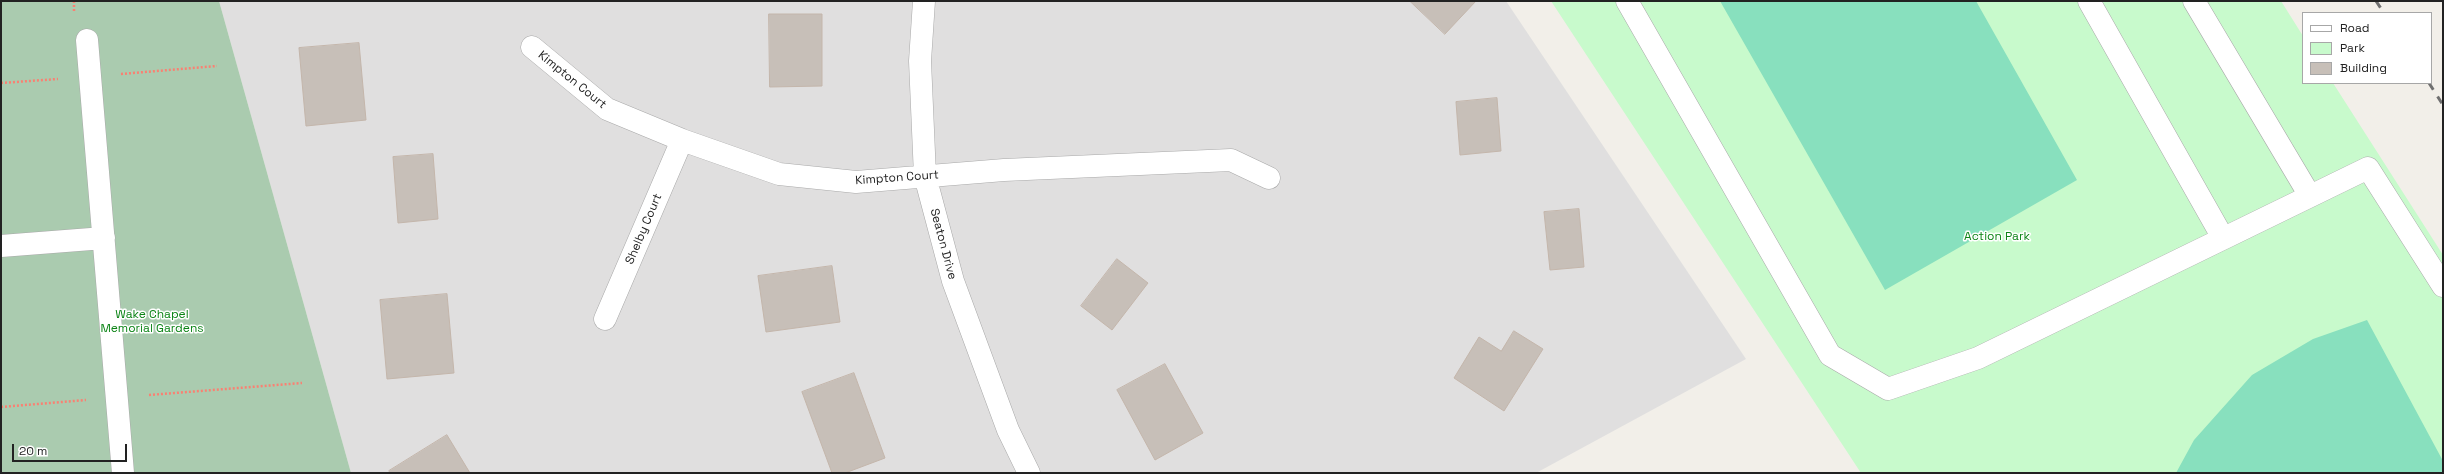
<!DOCTYPE html>
<style>
body{margin:0}
#map{position:relative;width:2444px;height:474px;overflow:hidden;background:#f2efe9;font-family:"Space Grotesk",sans-serif}
canvas{display:block}
.frame{position:absolute;inset:0;border:2px solid #222;pointer-events:none}
.legend{position:absolute;left:2302px;top:12px;width:130px;height:72px;box-sizing:border-box;background:#fff;border:1px solid #a7a7a7;margin:0;padding:5px 7px;list-style:none;font-size:12px;color:#222}
.legend li{display:flex;align-items:center;gap:8px;height:20px}
.legend b{width:20px;border:1px solid #a7a7a7}
.scale{position:absolute;left:12px;top:444px;width:115px;height:18px;box-sizing:border-box;border:2px solid #222;border-top:0;padding-left:5px;font-size:12px;line-height:14px;white-space:nowrap;color:#222;-webkit-text-stroke:3px #fff;paint-order:stroke}
</style>
<div id="map">
<canvas width="2444" height="474"></canvas>
<div class="frame"></div>
<ul class="legend">
<li><b style="height:5px;background:#fff"></b>Road</li>
<li><b style="height:11px;background:#c8facc"></b>Park</li>
<li><b style="height:11px;background:#c7bfb8"></b>Building</li>
</ul>
<div class="scale">20 m</div>
</div>
<script>
const ctx = document.querySelector('canvas').getContext('2d');
ctx.lineJoin = 'round';
function fillPath(path, color) { ctx.fillStyle = color; ctx.fill(path, 'evenodd'); }
function trace(path, color, width, dash) { ctx.strokeStyle = color; ctx.lineWidth = width; ctx.lineCap = dash ? 'butt' : 'round'; ctx.setLineDash(dash || []); ctx.stroke(path); }
function write(font, color, halo, rows, align = 'center') {
  ctx.font = font + ' "Space Grotesk",sans-serif'; ctx.lineWidth = 3; ctx.setLineDash([]); ctx.textBaseline = 'middle'; ctx.strokeStyle = halo; ctx.fillStyle = color; for (const [text, x, y, turn = 0] of rows) {
    ctx.save(); ctx.translate(x, y); ctx.rotate((+turn || 0) * Math.PI / 180); ctx.textAlign = isNaN(turn) ? turn : align; if (halo) ctx.strokeText(text, 0, 0); ctx.fillText(text, 0, 0); ctx.restore();
  }
}
fillPath(new Path2D(`
 M219 1H1506L1746 359 1536 473H351Z`), '#e0dfdf');
fillPath(new Path2D(`
 M1 1H219L351 473H1Z`), '#aacbaf');
fillPath(new Path2D(`
 M1551 1H2281L2303 36V83H2333L2443 255V473H1861Z`), '#c8facc');
fillPath(new Path2D(`
 M1720 1H1976L2077 180 1885 290Z
 M2367 320 2443 461V473H2176L2194 440 2252 375 2313 339Z`), '#88e0be');
const building = new Path2D(`
 M1410 1H1476L1445 34Z
 M769 14H822V86L770 87Z
 M359 43 366 120 306 126 299 48Z
 M1497 98 1501 151 1460 155 1456 102Z
 M433 154 438 219 398 223 393 157Z
 M1579 209 1584 267 1550 270 1544 212Z
 M1117 259 1148 283 1112 330 1081 306Z
 M832 266 840 322 766 332 758 276Z
 M447 294 454 373 387 379 380 300Z
 M1514 331 1543 349 1504 411 1454 378 1479 337 1501 351Z
 M1165 364 1203 433 1155 460 1117 390Z
 M854 373 885 458 845 473H832L802 392Z
 M447 435 470 473H390L389 471Z`);
fillPath(building, '#c7bfb8');
trace(building, '#c4b6ab', 1);
const minor = new Path2D(`
 M924 1 920 61 925 176 953 281 1008 430 1029 473
 M1627 1 1830 355 1888 389 1978 358 2368 168 2443 286
 M2089 1 2223 238
 M2194 1 2310 196
 M87 40 123 473
 M532 47 607 109 682 140 779 174 856 182 1004 170 1231 160 1269 178
 M1 246 104 238
 M605 319 682 140`);
trace(minor, '#a9a9a9', 23);
trace(new Path2D(`
 M74 1V11
 M121 74 217 66
 M1 83 58 79
 M149 395 302 383
 M1 407 86 400`), '#fa8072', 2.5, [2, 2]);
trace(minor, '#fff', 22);
trace(new Path2D(`
 M2376 1 2384 13
 M2429 83 2443 105`), '#707070', 3, [8, 8]);
write('12px', '#222', '#fff', [
 ["Kimpton Court",572,80,39],
 ["Kimpton Court",897,178,-4],
 ["Shelby Court",644,229,-67],
 ["Seaton Drive",943,244,75]
]);
write('12px', '#0c8416', '#fff', [
 ["Action Park",1997,237],
 ["Wake Chapel",152,315],
 ["Memorial Gardens",152,329]
]);
</script>
